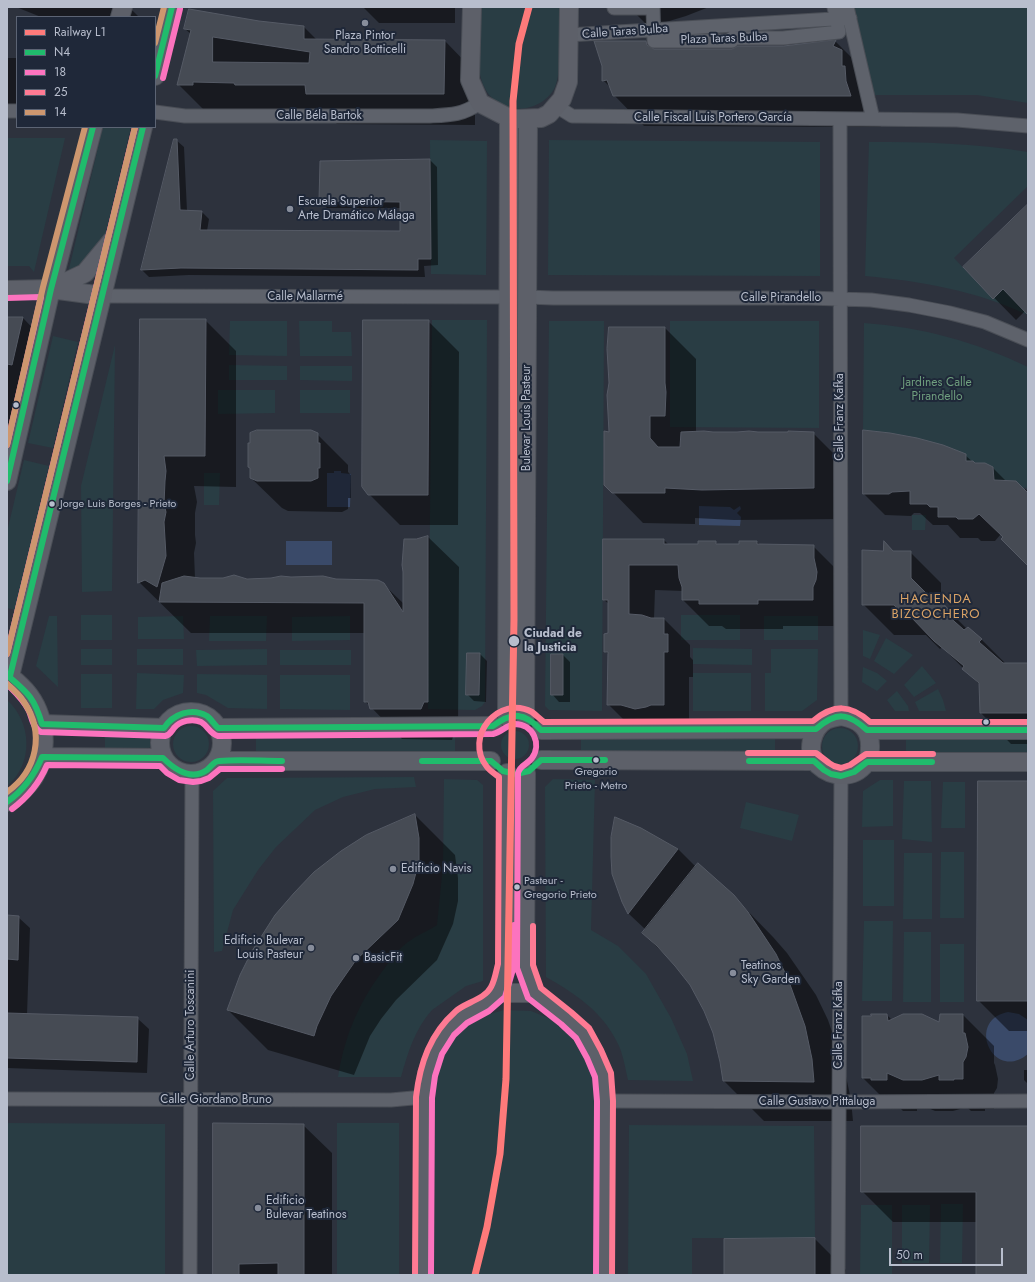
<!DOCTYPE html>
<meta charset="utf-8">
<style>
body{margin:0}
#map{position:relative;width:1035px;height:1282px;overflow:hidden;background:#2d323d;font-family:Jost,sans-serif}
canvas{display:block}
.frame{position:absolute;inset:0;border:8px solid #b8becd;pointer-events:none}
.legend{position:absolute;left:16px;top:16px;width:140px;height:112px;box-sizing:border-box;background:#1f2839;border:1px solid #5c6474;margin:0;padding:5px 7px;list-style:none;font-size:12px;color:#b8becd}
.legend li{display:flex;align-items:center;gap:8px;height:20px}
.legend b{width:20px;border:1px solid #5c6474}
.scale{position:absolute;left:889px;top:1248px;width:114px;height:18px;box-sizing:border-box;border:2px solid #b8becd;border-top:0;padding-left:5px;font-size:12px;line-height:14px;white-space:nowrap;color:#b8becd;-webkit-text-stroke:3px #1f2839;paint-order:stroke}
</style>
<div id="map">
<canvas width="1035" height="1282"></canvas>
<div class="frame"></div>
<ul class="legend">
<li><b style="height:5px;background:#fe7a7a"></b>Railway L1</li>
<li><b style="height:5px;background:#20bc6c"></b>N4</li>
<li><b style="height:5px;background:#fc73be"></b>18</li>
<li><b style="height:5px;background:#fe7a93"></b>25</li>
<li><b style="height:5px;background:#cd976f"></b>14</li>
</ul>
<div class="scale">50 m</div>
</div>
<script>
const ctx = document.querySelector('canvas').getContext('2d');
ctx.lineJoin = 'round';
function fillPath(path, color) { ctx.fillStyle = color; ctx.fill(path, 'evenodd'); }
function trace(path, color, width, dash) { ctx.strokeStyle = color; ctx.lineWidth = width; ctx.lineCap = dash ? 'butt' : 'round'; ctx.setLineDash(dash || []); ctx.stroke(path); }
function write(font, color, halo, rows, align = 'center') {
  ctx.font = font + ' Jost,sans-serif'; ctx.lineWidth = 4; ctx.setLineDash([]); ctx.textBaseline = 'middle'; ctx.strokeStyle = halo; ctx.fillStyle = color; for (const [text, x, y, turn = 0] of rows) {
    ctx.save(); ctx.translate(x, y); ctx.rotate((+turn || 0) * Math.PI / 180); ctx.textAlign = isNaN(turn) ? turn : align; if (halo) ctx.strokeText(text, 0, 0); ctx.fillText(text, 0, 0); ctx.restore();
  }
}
fillPath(new Path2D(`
 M480 7H559C559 28 563 68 555 87 546 107 515 116 497 102 487 95 482 85 480 74Z
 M853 7H1028V103L977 95H873Z
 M103 127H131L106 232C97 249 86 263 68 273Z
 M7 138H65L34 272 29 266H7Z
 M430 140 487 141 486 275 431 274Z
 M549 140 820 142V276L548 275Z
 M869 142C923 142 975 143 1028 152V186L954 258 993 299 1003 289 1023 310 1028 305V315C977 291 921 281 865 276Z
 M432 320H487L485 702 482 706 475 710 428 709Z
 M230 321H287V356L229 355Z
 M299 321H332V332H351L352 356H300Z
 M549 321H604L602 711 549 710 545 706Z
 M670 321H819V428L670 427Z
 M864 323C922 327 976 342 1028 367V490L1025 487 1024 489 1016 481 994 480 993 467 986 464 966 461 909 436 863 430Z
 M53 336 78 342 53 448 28 443Z
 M115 345 112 591 82 592 81 486Z
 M229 365 287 366V380H229Z
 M300 366H352V381L300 380Z
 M218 390H275V413L218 414Z
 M300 390H350V413H300Z
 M24 460 49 466 15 610 7 608V532Z
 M204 473H220L219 505H204Z
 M912 515H926L925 530H912Z
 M81 615H112V640H81Z
 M681 615H740V640H681Z
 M49 616H57L58 687 36 666Z
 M183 616 184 639H138V617Z
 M210 616H267L266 641H209Z
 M350 616V640L292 641V617Z
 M764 616H818V640H764Z
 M863 630 880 635 870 659 863 656Z
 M886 638 913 655 894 674 874 661Z
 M693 648 752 649V665L693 664Z
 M81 649H112V665H81Z
 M137 649H183V665H137Z
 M267 649V665L197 666 196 650Z
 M771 649H818L817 700 802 711H765V673H771Z
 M280 650H351V665H280Z
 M922 666 936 683 914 697 904 685Z
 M863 667 877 673 887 681 877 691 862 682Z
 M137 673 184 675 183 693 163 700 154 709H136Z
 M693 673H751V711H693Z
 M81 674H112V708H81Z
 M197 674 267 675V709L228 708 206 695 197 693Z
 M280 675H350V710L280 709Z
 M938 689 943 700 946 711H919L915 702Z
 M897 691 908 706 909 711H895L887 700Z
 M7 700C32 722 34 764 7 786Z
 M173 744a18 18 0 1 1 36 0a18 18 0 1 1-36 0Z
 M822 746a18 18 0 1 1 36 0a18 18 0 1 1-36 0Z
 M501 745a14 14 0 1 1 28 0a14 14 0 1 1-28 0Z
 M105 734H146L151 741V746L145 752H105Z
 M256 735H455V753L256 752Z
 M581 736 775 737V754H581Z
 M906 737H1028V755H906Z
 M414 777 416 787 375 789 343 797 315 810 276 847 258 870 233 910 222 951 214 952 213 791 227 778Z
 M444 779 477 780 483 785V981L466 986 432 1010C415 1029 408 1052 401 1077H338C345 1035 358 1004 384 969 391 959 400 947 411 940 419 934 429 931 437 925L443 866Z
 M553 779 595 780 591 930 618 946 646 974 671 1018 687 1054 693 1081 628 1080C625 1067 623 1053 617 1042 602 1011 574 993 546 977L545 787Z
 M880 780H893V826L862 827 863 791Z
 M904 781H931L932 842 902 839Z
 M943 782H965V828H941Z
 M746 802 799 815 792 841 740 828Z
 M863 840H894V906H863Z
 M941 852H964V918H940Z
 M904 853H932V919H903Z
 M864 921H893L892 1001H862Z
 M904 932H931V1002H903Z
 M940 944H964V1002H940Z
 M504 1010 531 1011 558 1022 579 1041 588 1059 594 1079 593 1275H434L435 1070 454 1034 476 1018Z
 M7 1123 165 1124V1275H7Z
 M337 1123H399V1275H337Z
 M629 1125 814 1126 815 1238H692V1275H628Z
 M941 1204H963L962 1263H940Z
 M861 1205H892V1275L860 1274Z
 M902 1205H930L929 1263H902Z`), '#293d44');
fillPath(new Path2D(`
 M334 471H341V473L351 474 350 507H327V473H334Z
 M699 506 730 507 734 510 740 506 741 509 737 513 741 517 740 526 699 525Z
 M286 541H332V565H286Z
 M1008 1012 1019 1014 1028 1020V1054C993 1083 965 1020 1008 1012Z`), '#3a4a69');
fillPath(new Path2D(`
 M16 7H129L139 17H41Z
 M363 7H455V23H379Z
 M629 7H709L686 16 656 25H647Z
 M304 27 317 40 445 41 475 72V125L337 124 328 115H209L179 85 191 34 185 29Z
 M835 41 866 72 865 74 872 81V94L876 97V112L881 127 644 126 614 95 611 88 603 80 646 42 654 50H732L783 47Z
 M7 58H17V114H7Z
 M176 140 184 147 187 211 202 212 209 219 207 231 401 232V208H327L320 201 321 162 430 160 437 167 438 265 424 266 425 277 189 275 149 277 142 270Z
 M1028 206V314L1025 311 1016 320 964 267Z
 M7 318H23L48 344 14 486H7Z
 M141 320H205L236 351V487L194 486 197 502 195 513V535L196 543 194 553 195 578 336 580 383 584 404 604 417 540 428 537 459 567 458 733H454L452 740 402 739 365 701V633H191L139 582Z
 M428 321 459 352 458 525H400L369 494Z
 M665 328 696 359V432L813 433 844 464V519L734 520 695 518V524L643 523 605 484 610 433Z
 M317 434 348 465V472L351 475V498H348V509L342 512 288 511 282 508 251 478Z
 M965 455 975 464 993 468 1006 481 1024 490 1025 489 1028 491V565L1001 534 995 541H981L978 538H960L948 525H933L920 513H914L911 516 885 515 864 494Z
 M604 540H664L669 545H699L715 542 719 545H740L757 542 761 545 813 546 839 572 838 626H783V629H726L722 626H709L683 600V591L655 590 654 619H664L690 645V657L693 660V677H689V730H634L608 704 609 655 605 651 609 634V604L604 600Z
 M894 552H910L941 583V603L967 629 981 639 1006 664H1028V744H1011L981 713 980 685 942 647 940 649 926 635H894L863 604Z
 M480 654 487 661 486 702 474 701 467 694Z
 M563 655 570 662V702H559L552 694Z
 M1028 782V1031H1009L978 1000Z
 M415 815 455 855 458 878V901L453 924 437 960 396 1000 381 1019 370 1036 354 1075 268 1050 228 1010Z
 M640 828 678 849 696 867 733 896 773 937 787 953 816 995 828 1020 844 1067 851 1100 853 1121H764L724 1081 714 1033 705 1010 691 985 676 966 643 933 646 930 629 914 622 902Z
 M7 916 18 917 30 928 27 1015 137 1018 149 1029 147 1073 7 1068Z
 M887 1015 892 1020 940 1023 941 1015H963L994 1046V1063L995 1065 998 1079 997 1088 994 1093V1109H985V1111H971L967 1107 953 1111H935L917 1103V1111H903L901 1109 893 1108 863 1078Z
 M1024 1070H1028V1084L1024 1080Z
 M303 1125 332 1153V1275H214Z
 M1028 1128V1275H977V1222H893L862 1191Z
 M815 1239 846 1270 845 1275H725Z`), '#0007');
const building = new Path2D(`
 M189 9 259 21 304 26V39L445 40 444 94H306L305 85H235L234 83 193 82V85H177L191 30 184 29ZM213 37 310 52 309 63 213 62Z
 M836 40 833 46 842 50V66H845L846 81 851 96H613L607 80 602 81V66L594 41H646L647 45 654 49H732L738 46H783Z
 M174 139H177L180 210 202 211 200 230 400 231V202L319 201 320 161 430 159 431 259H418V270L181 268 141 270Z
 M1028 204V315L1003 289 993 299 963 267Z
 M7 317H23L12 365 7 364Z
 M140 319H206L205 456H164L166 471 165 481 164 504 166 512 164 522 166 556 157 587 145 580 138 583Z
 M363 320H429L428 495H368L362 487Z
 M609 327H665V383L666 392 665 416H650V438L658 447H680L681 432 704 431 713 432H737L749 431 758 432H788V431L814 432V488L702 490 665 488V493H612L604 485V431L609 432 607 395 609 383 607 349Z
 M257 430H311L318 433V443H320V468H318V478L311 481H257L250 478V468L248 467V443H250V433Z
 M863 430 890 433 917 438 943 445 966 454V461H973L975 463H985L993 467 994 480 1016 481 1028 493V566L1001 539 1003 537 979 514 973 519H958L956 517H938V507H930L927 504H910V491L892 492 889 494H863Z
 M428 536V702H424L421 709H370L368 702H364V603L159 602 162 583 184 576 200 578H223L234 575 247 579 271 578 281 576 291 577 323 576 336 579 378 580 384 583 403 612V572L402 565 404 539H416Z
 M603 539H664V544H698V541H716V544H739V541H757V544L814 545V558L817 572 816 580 813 587V600H758V604H699V600H682V587L679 578 678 565H629V614L642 615 651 618H664V634H668V652H664V705H651L646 707 635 709 621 705H607L608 652H604V634L608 633V600H603Z
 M884 541 893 551H911V578L933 600 937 597 950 611 946 614 964 630 968 627 982 639 979 642 1003 663H1028V713H980L979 683 962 669 964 666 934 641 911 617 908 620 894 605H862V550L883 551Z
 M467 653H480L479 695H466Z
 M551 654H563V695H551Z
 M978 781H1028V1001H977Z
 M415 814 419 838V861L413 884 398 920 356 960 342 980 331 996 317 1026 314 1036 227 1010 240 975 252 951 275 915 294 893 314 872 341 851 366 835Z
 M615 817 641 828 678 849 628 914 622 902 612 874 611 857V837Z
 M698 863 734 895 748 912 776 954 788 979 805 1026 812 1059 814 1082 723 1081 720 1062 713 1033 704 1011 690 985 675 966 657 946 642 933Z
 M7 915 19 916 18 960 7 959Z
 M7 1013 138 1017 137 1062 7 1058Z
 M871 1014H887L888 1021 903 1014H922L939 1022 940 1014H963V1033H965L968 1047 966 1057 963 1062V1079H954V1080H939V1075L922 1080H903L887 1073V1080H871V1078H862V1016H871Z
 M213 1123 304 1124V1275H278V1263L239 1264V1275H213Z
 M861 1126H1028V1275H976V1192H861Z
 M815 1238V1275H724V1239Z`);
fillPath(building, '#464b54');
trace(building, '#555a65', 1);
const street = new Path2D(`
 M614 7V8H653L654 41H732V38H783L839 32 834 7
 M847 7 873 119
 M568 35 850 18
 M556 106 572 116 957 120 1028 126
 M7 111H17
 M155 112 185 116H430C451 115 462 115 480 103
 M840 119 841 716
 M103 296 508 297
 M527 297 553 298H808L871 300 909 305 950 313 985 322 1028 340
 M7 1099 391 1100 424 1097
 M605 1101 839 1102 1028 1101
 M190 1275 192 774
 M838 1275 841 776`);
const secondary = new Path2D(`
 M472 7 470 80 480 103 509 118 517 119 541 118 549 114 562 99 568 82 569 7
 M120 17 123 7
 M155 76 172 7
 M51 289 85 273 114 238
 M7 290 51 289 103 296
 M7 481 51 289 93 127
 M7 675C12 677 17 682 21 686 45 709 51 749 34 777 27 788 17 796 7 802
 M10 676 143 127
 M160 743a31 31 0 1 1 62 0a31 31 0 1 1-62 0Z
 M841 716C859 719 871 728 870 748 870 752 869 759 866 763 854 779 832 778 818 765 805 752 812 728 826 720 830 718 836 717 841 716Z
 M507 717 509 118
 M525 717 528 119
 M42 724 164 728
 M218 728 493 726
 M541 730 816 729
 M867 730H1028
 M42 757 163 758
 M541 760 814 761
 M217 761H491
 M867 762H1028
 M526 773 525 966 534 993 566 1018 582 1033 594 1054 603 1075 605 1101 604 1275
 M498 993H534
 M423 1275 424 1129V1097L427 1074 435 1051 448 1030 462 1016 485 1004 498 993 506 965 507 773`);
trace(street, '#4a4e56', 15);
trace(secondary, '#4a4e56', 20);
trace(street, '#5e626b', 13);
trace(secondary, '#5d6069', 18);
trace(new Path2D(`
 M155 76 172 7
 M7 481 51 289 93 127
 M7 675C28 693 34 697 42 724L164 728C173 714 192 707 207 716 211 719 214 724 218 728L493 726C512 711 525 713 541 730L816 729C836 712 847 712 867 730H1028
 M10 676 143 127
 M422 761H491L503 771 516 774 529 771 541 760H605
 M749 761H814L824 770 831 774 841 776 854 772 867 762H932
 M7 802C24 790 34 776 42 757L163 758C174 769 191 781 207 770 211 767 214 761 219 761 240 759 261 761 282 761`), '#20bc6c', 6);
trace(new Path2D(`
 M163 78 180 9
 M7 445 41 297 7 298
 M7 654 135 127
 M7 684C15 692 24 700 29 711 32 718 33 729 41 732L165 736C170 735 171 732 174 728 180 721 192 718 201 722 208 726 210 734 218 736L493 734C501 732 507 725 515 724 533 724 542 744 532 758 528 764 520 765 518 773L517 968 528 998 561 1024 576 1038 587 1058 595 1077 597 1101 596 1275
 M12 809C28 797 39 784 47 765L160 766 167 773 179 780 193 782 201 781 209 778 220 769H282
 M431 1275 432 1098 435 1076 442 1054 454 1035 467 1023 489 1011 505 997 514 966V925`), '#fc73be', 6);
trace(new Path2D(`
 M748 753H816L829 763 834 766 841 768 850 765 866 754H933
 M533 926V965L541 988 571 1012 589 1028 601 1050 611 1073 613 1101 612 1275
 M415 1275 416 1097C420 1063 430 1034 456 1011 465 1003 485 999 491 987 495 980 496 971 498 964L499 777C495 774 490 771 487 767 463 737 499 694 532 712 536 715 540 719 544 722L813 721C834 704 850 704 870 722H1028`), '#fe7a93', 6);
trace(new Path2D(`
 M155 43 164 7
 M7 445 43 287 85 127
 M7 654 135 127
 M7 684C13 689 20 695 24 702 45 733 37 771 7 792`), '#cd976f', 6);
trace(new Path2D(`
 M475 1275 487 1227 500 1154 506 1079 514 619 513 101 519 44 529 7`), '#fe7a7a', 7);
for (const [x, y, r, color] of [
 [365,23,4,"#878d9b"],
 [290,209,4,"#878d9b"],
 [16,405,3.5,"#b8becd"],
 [52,504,3.5,"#b8becd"],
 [514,641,6,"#b8becd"],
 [986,722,3.5,"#b8becd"],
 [596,760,3.5,"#b8becd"],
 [393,869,4,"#878d9b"],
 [517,887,3.5,"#b8becd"],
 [311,948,4,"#878d9b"],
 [356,958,4,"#878d9b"],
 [733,973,4,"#878d9b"],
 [258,1208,4,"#878d9b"]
]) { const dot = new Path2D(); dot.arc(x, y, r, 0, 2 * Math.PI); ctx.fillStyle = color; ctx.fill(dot); trace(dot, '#1f2839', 1.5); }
write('11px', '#b8becd', '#1f2839', [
 ["Jorge Luis Borges - Prieto",60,504],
 ["Gregorio",596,772,"center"],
 ["Prieto - Metro",596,786,"center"],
 ["Pasteur -",524,881],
 ["Gregorio Prieto",524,895]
], 'left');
write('12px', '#b8becd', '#1f2839', [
 ["Calle Taras Bulba",625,32,-4],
 ["Plaza Taras Bulba",724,39,-2],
 ["Calle Béla Bartok",319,116],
 ["Calle Fiscal Luis Portero García",713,118],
 ["Calle Mallarmé",305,297],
 ["Calle Pirandello",781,298],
 ["Calle Franz Kafka",840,417,-90],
 ["Bulevar Louis Pasteur",527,418,-90],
 ["Calle Arturo Toscanini",191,1025,-90],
 ["Calle Franz Kafka",839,1025,-90],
 ["Calle Giordano Bruno",216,1100],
 ["Calle Gustavo Pittaluga",817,1102]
]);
write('12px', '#b8becd', '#1f2839', [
 ["Plaza Pintor",365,36,"center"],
 ["Sandro Botticelli",365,50,"center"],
 ["Escuela Superior",298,202],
 ["Arte Dramático Málaga",298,216],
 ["Edificio Navis",401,869],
 ["Edificio Bulevar",303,941,"right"],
 ["Louis Pasteur",303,955,"right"],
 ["BasicFit",364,958],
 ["Teatinos",741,966],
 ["Sky Garden",741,980],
 ["Edificio",266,1201],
 ["Bulevar Teatinos",266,1215]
], 'left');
write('12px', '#6f9f7e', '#1f2839', [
 ["Jardines Calle",937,383],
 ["Pirandello",937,397]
]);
write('bold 12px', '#b8becd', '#1f2839', [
 ["Ciudad de",524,634],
 ["la Justicia",524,648]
], 'left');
ctx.letterSpacing = '1px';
write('13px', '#daa366', '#1f2839', [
 ["HACIENDA",936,600],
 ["BIZCOCHERO",936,615]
]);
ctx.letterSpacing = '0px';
</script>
